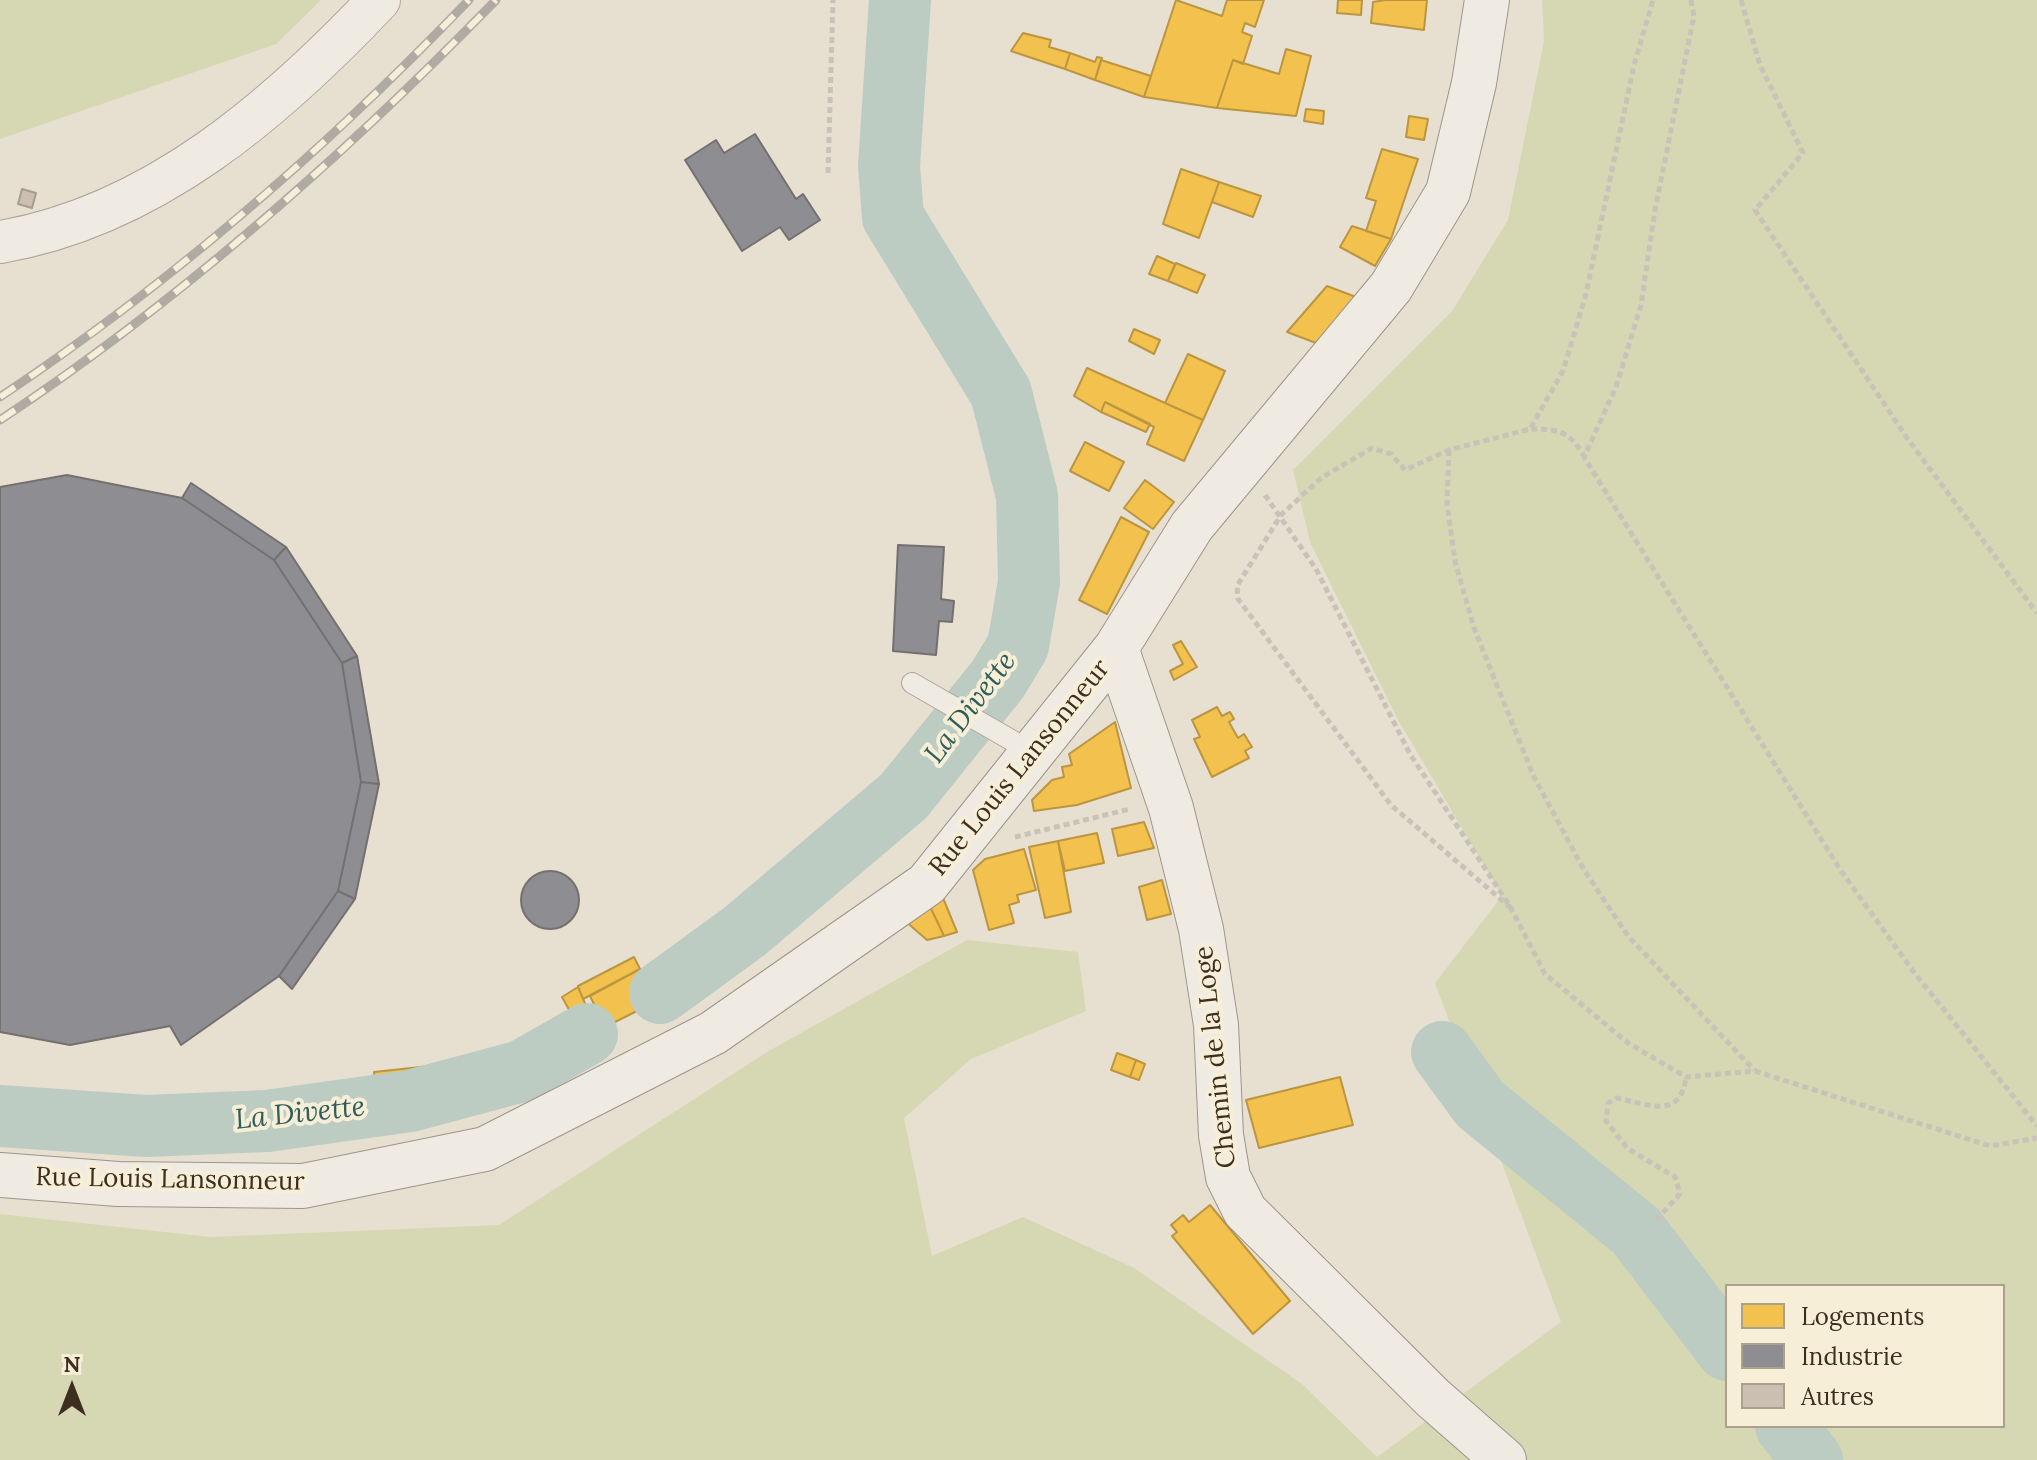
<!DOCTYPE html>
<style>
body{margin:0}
#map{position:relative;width:2037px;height:1460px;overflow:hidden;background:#e7e0d1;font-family:Lora,serif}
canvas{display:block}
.legend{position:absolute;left:1725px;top:1284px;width:280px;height:144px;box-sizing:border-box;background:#f7eed8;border:2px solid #ada18e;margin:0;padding:10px 14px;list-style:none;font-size:24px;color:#3d2e20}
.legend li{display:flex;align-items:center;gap:16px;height:40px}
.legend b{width:40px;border:2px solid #ada18e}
.north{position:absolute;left:32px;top:1348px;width:80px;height:80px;-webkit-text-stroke:6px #f7eed8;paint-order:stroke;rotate:0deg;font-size:22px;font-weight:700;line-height:32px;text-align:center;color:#3d2e20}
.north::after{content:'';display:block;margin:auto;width:28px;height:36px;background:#3d2e20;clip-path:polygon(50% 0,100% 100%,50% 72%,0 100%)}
</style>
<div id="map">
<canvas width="2037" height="1460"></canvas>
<ul class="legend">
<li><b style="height:22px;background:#f2c14e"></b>Logements</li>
<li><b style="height:22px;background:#8d8d92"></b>Industrie</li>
<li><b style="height:22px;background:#cbbfb2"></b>Autres</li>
</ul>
<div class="north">N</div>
</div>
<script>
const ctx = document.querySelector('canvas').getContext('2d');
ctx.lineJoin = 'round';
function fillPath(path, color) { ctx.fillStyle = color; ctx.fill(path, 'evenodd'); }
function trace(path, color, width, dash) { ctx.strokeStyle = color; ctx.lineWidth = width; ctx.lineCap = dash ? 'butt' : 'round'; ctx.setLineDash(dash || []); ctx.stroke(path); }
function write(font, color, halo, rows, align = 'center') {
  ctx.font = font + ' Lora,serif'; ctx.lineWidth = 8; ctx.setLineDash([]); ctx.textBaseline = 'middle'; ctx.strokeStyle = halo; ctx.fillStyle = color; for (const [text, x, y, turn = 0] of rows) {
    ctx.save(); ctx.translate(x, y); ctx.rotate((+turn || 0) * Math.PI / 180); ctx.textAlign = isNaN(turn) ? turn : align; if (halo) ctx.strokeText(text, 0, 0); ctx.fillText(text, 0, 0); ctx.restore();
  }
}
fillPath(new Path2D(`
 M0 0H321L276 44 0 139Z
 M1542 0H2037V1460H0V1214L210 1237 499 1225 767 1052 967 940 1078 952 1086 1011 971 1059 904 1118 932 1256 1023 1217 1134 1268 1302 1384 1377 1457 1561 1322 1435 983 1502 896 1397 718 1310 542 1293 470 1452 311 1508 220 1544 41ZM1727 1286H2003V1426H1727Z`), '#d6d7b3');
const homes = new Path2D(`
 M1176 0 1222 16 1227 0H1264L1255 27 1245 23 1242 32 1252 36 1243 64 1233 60 1217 108 1144 97Z
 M1338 0H1362L1361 15 1337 13Z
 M1385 0H1427L1424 30 1371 23 1373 2Z
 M1023 33 1051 40 1049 47 1070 53 1065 69 1011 51Z
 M1286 49 1311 56 1296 116 1217 108 1233 60 1279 74Z
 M1070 53 1095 62 1097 57 1102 58 1095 80 1065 69Z
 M1101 60 1151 76 1144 97 1095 80Z
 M1306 109 1324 111 1323 124 1304 121Z
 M1409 116 1428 119 1424 140 1406 137Z
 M1382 149 1418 159 1391 239 1366 231 1376 201 1366 198Z
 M1181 169 1219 182 1199 238 1163 224Z
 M1219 182 1261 196 1253 217 1212 202Z
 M1352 226 1391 239 1375 266 1340 247Z
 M1157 256 1175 264 1168 281 1149 274Z
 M1176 263 1205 275 1197 293 1168 281Z
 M1327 286 1356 297 1316 343 1287 332Z
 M1134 329 1160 340 1154 354 1129 341Z
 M1188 354 1225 371 1203 420 1165 403Z
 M1087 368 1203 420 1184 461 1147 444 1154 427 1105 402 1101 412 1074 396Z
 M1105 402 1150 424 1146 432 1101 412Z
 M1085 442 1124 462 1109 491 1070 471Z
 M1145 480 1174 502 1153 529 1124 508Z
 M1121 517 1149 532 1107 614 1079 600Z
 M1181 641 1197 667 1174 680 1170 671 1183 664 1173 645Z
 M1217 707 1222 716 1230 712 1234 719 1229 722 1238 738 1244 734 1252 747 1245 751 1249 758 1212 777 1194 739 1200 737 1192 720Z
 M1115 722 1131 788 1077 805 1034 811 1032 800 1052 780 1064 777 1062 767 1072 765 1069 754Z
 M1144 822 1154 848 1118 856 1112 829Z
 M1097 833 1104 863 1065 871 1058 841Z
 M1058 841 1071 912 1045 918 1029 847Z
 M1024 849 1036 890 1017 895 1019 902 1009 905 1014 923 989 930 973 870 985 859Z
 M1162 880 1171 914 1147 920 1139 887Z
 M941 893 957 932 944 936 928 902Z
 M928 902 944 936 927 940 904 920Z
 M634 957 640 969 583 999 578 986Z
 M640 969 657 1001 605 1027 590 996Z
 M578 987 587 1008 573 1017 562 997Z
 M1117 1053 1136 1060 1130 1077 1111 1070Z
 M1136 1060 1145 1064 1139 1080 1130 1077Z
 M430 1066 433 1092 376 1098 374 1072Z
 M1340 1077 1353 1125 1259 1148 1246 1100Z
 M1210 1205 1290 1301 1253 1334 1172 1236 1177 1232 1171 1225 1183 1215 1189 1222Z`);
fillPath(homes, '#f2c14e');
trace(homes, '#bc9540', 2);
const industry = new Path2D(`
 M755 134 796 199 803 194 820 220 789 240 780 227 742 251 685 160 716 140 724 153Z
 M67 475 182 498 274 560 342 663 361 782 338 891 279 976 181 1045 170 1026 70 1045 0 1032V487Z
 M191 483 286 547 274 560 182 498Z
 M898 545 944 547 941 599 954 601 952 622 939 621 936 655 893 651Z
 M286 547 357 656 342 663 274 560Z
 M357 656 379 784 361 782 342 663Z
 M361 782 379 784 355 899 338 891Z
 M521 900a29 29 0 1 1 58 0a29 29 0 1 1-58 0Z
 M338 891 355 899 292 989 279 976Z`);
fillPath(industry, '#8d8d92');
trace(industry, '#757070', 2);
trace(new Path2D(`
 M660 993 745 931 904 796 998 679 1018 646 1029 582 1027 496 1001 393 893 217 889 166 900 0
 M1442 1052 1480 1104 1636 1231 1727 1350
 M0 1116 146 1126 267 1121 410 1101 522 1071 587 1034
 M1786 1426 1812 1460`), '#bcccc2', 62);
const building = new Path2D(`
 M22 189 36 193 32 208 18 204Z`);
fillPath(building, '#cbbfb2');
trace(building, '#a89c90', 2);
const lane = new Path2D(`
 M912 683 1032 752`);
const street = new Path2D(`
 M0 242C153 216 276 109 379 0`);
const secondary = new Path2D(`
 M1116 648 1171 808 1201 929 1216 1025 1221 1135 1228 1177 1245 1211 1433 1398 1504 1460
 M0 1175 118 1184 303 1186 485 1149 713 1033 927 884 1116 648 1192 526 1391 287 1448 192 1474 83 1487 0`);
trace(lane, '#ada599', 22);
trace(street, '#ada599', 44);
trace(secondary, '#9c958a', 46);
trace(new Path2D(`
 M1691 0 1694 16 1655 210 1641 305 1616 387 1584 457 1841 871 1913 971 2037 1126
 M1741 0 1760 65 1803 153 1755 210 1907 438 2037 613
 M828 173 833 0
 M1531 429C1559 429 1569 431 1584 456
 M1449 450 1447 504 1455 561 1474 628 1533 775 1584 870 1628 936 1754 1070
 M1265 495 1316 569 1410 754 1511 908 1545 974 1628 1043 1686 1077 1755 1071 1990 1146 2037 1138
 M1015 837 1130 809
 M1511 908 1391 805 1238 599 1237 586 1281 515 1321 478 1372 448 1391 454 1405 470 1449 450 1530 429 1563 371 1586 294 1634 65 1653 0
 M1656 1220 1680 1194 1675 1177 1627 1148 1606 1121 1608 1103 1617 1098C1648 1104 1680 1121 1686 1077`), '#c8c2b9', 5, [6, 4]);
trace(lane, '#efebe3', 20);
trace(street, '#efebe3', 42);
trace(secondary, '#efebe3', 44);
const rail = new Path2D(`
 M0 397C170 284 328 147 469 0
 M0 420C181 300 345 155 496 0`);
trace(rail, '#afaaa2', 9);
trace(rail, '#f7eed8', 6, [18]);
write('26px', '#3d2e20', '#f7eed8', [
 ["Rue Louis Lansonneur",1020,768,-51],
 ["Chemin de la Loge",1216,1057,-96],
 ["Rue Louis Lansonneur",170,1180,1]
]);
write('italic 28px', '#2f5d5a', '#f7eed8', [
 ["La Divette",971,708,-53],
 ["La Divette",300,1114,-6]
]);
</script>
